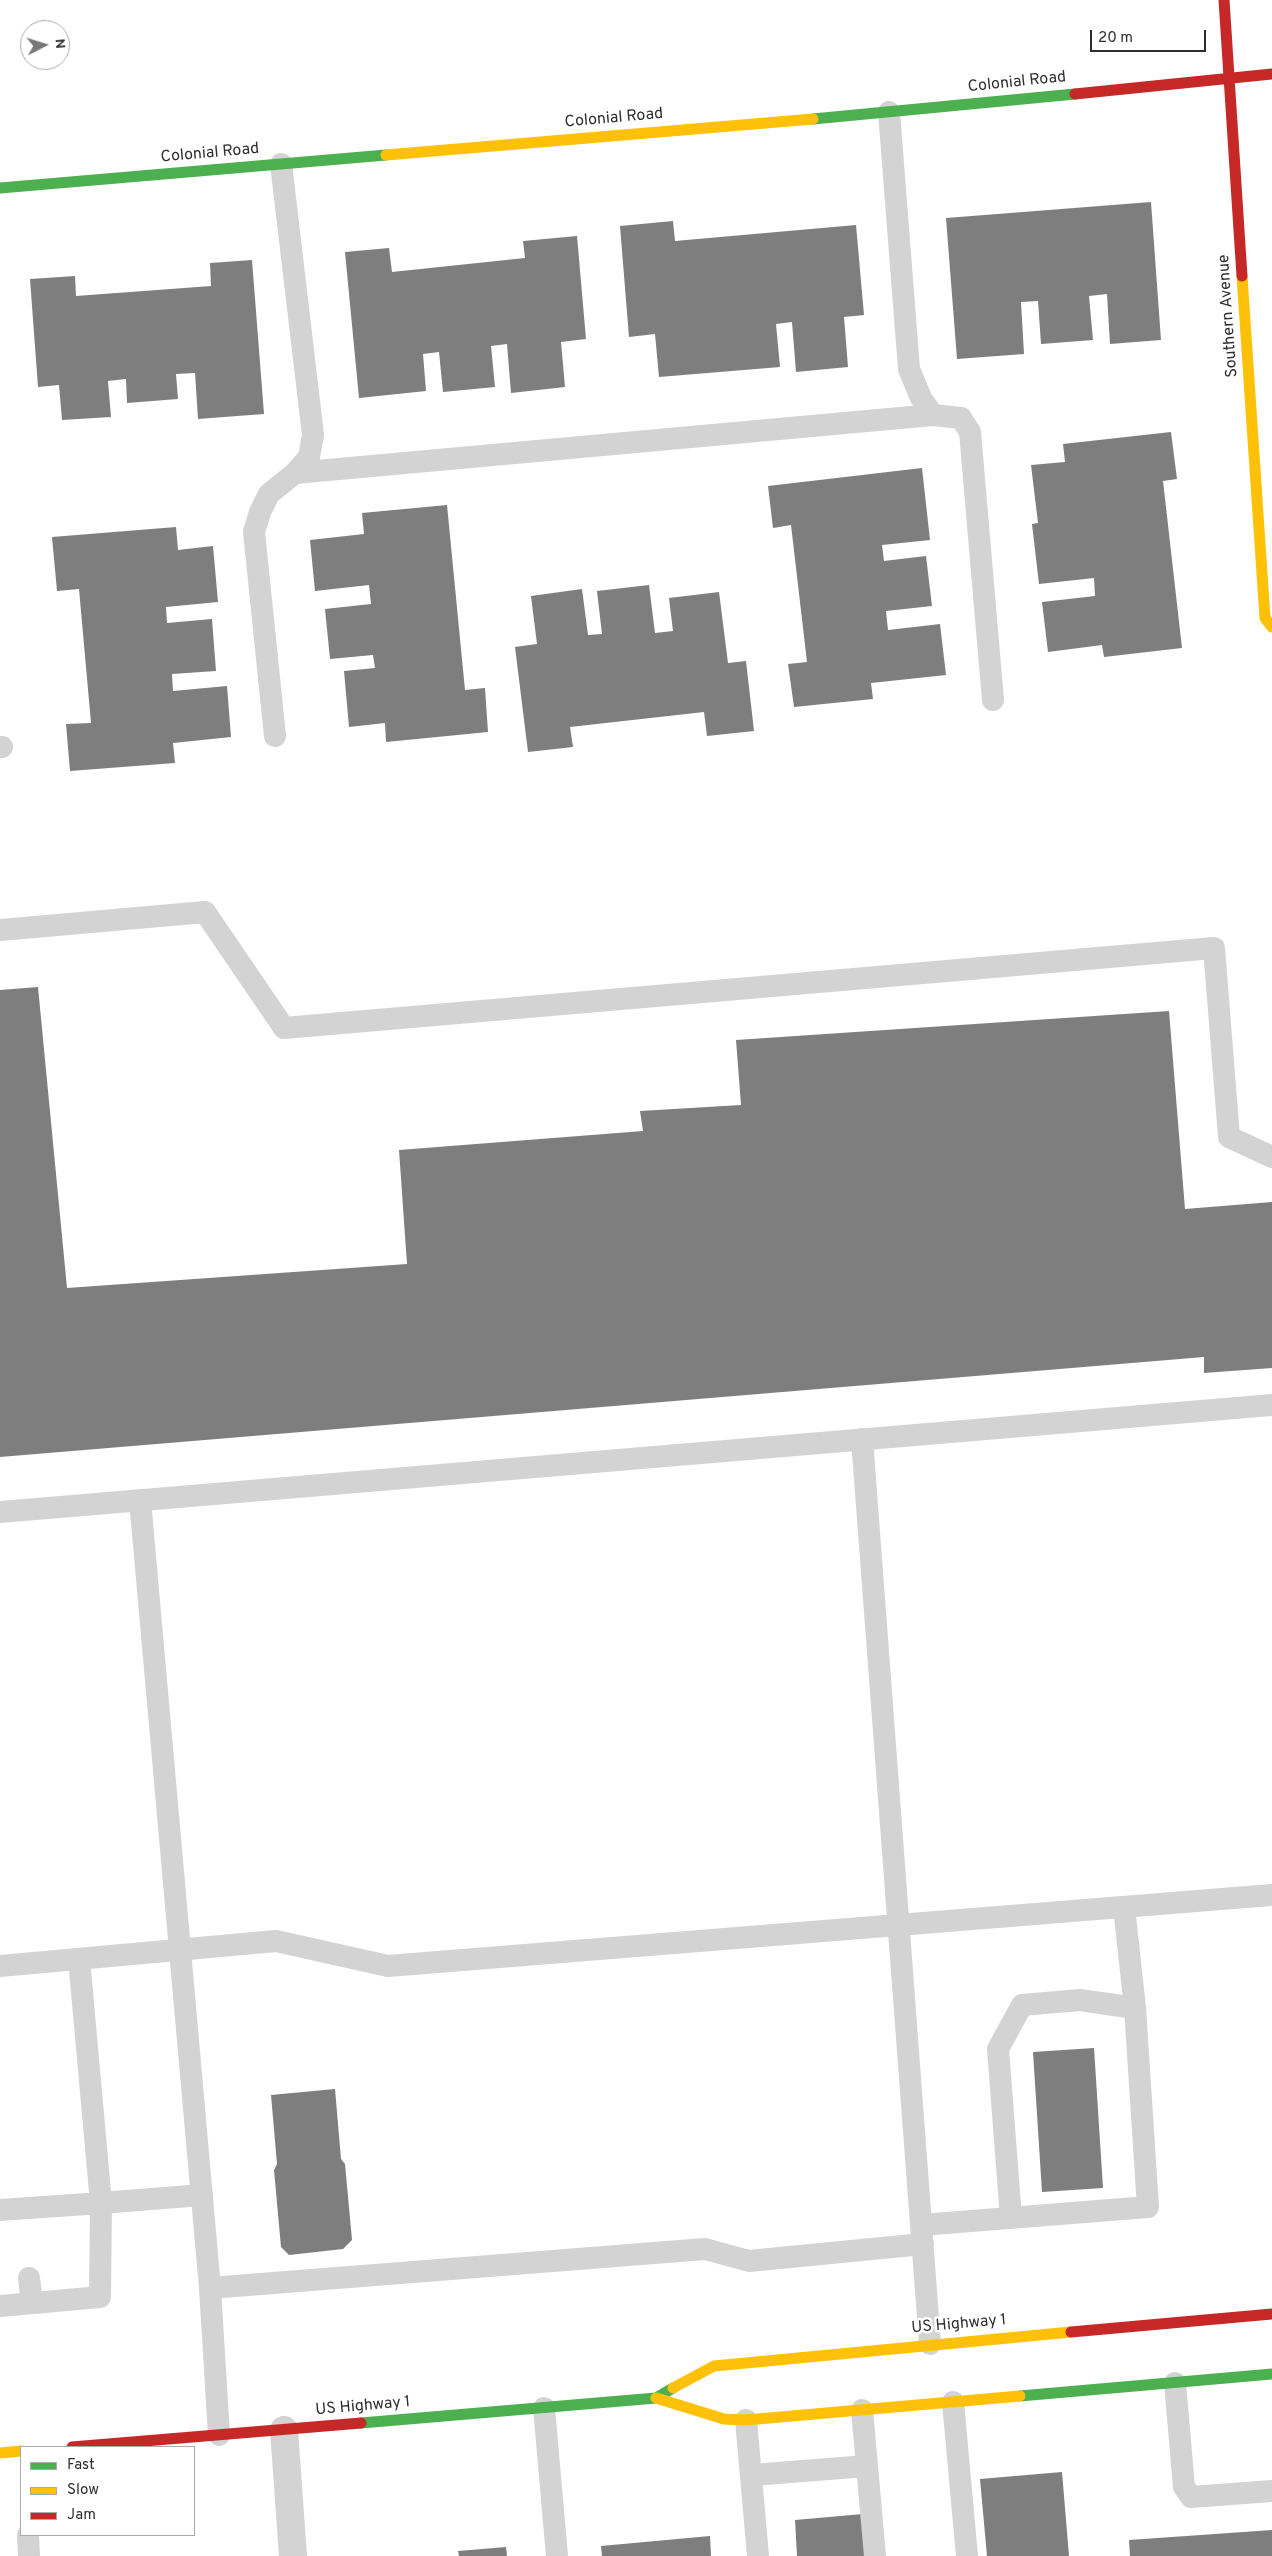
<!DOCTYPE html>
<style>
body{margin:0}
#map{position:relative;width:1272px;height:2556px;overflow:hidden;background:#fff;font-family:Overpass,sans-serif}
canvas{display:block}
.legend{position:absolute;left:20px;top:2446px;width:175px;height:90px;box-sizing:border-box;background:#fff;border:1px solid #ababab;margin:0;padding:6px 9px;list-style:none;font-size:15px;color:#2e2e2e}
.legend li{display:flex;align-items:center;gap:10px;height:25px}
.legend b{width:25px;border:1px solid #ababab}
.north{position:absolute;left:20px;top:20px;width:50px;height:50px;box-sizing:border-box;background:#fff;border:1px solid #ababab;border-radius:50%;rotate:85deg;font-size:14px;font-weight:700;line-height:20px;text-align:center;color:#2e2e2e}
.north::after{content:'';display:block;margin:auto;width:18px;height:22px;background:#777;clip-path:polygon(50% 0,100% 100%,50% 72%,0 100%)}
.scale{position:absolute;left:1090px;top:30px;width:116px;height:22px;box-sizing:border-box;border:2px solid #2e2e2e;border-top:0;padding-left:6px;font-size:15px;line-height:18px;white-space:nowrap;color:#2e2e2e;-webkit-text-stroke:4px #fff;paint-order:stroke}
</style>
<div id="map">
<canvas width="1272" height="2556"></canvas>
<ul class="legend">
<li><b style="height:6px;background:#4caf50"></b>Fast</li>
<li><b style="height:6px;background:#ffc107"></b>Slow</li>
<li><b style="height:6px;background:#c62828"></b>Jam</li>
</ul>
<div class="north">N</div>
<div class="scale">20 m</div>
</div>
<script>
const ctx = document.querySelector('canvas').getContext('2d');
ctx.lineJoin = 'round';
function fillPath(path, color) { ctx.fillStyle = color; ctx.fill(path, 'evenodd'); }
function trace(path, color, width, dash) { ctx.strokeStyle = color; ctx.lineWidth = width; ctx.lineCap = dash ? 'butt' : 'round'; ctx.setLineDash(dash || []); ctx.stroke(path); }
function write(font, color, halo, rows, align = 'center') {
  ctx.font = font + ' Overpass,sans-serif'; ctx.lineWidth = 5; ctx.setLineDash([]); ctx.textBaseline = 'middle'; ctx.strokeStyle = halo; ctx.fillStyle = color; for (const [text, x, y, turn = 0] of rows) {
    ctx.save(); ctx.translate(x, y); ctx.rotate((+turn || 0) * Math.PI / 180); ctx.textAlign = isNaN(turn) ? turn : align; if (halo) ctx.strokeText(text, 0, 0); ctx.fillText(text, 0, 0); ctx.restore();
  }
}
fillPath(new Path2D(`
 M1151 202 1161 340 1110 344 1107 294 1089 296 1093 340 1041 344 1038 301 1021 302 1024 354 957 359 946 218Z
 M673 221 675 241 856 225 864 315 844 317 848 367 796 372 792 322 776 324 780 367 659 377 655 334 629 337 620 226Z
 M577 236 586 339 561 342 565 387 511 393 507 344 491 346 495 387 443 392 439 352 423 354 426 391 359 398 345 252 389 248 392 272 525 258 523 241Z
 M252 260 264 414 198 419 195 373 176 374 178 399 127 403 126 379 108 381 111 417 62 420 59 385 38 387 30 279 75 276 76 296 211 286 210 263Z
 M1171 432 1177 479 1163 481 1182 648 1104 657 1102 645 1048 652 1042 602 1095 596 1094 578 1039 584 1032 524 1038 523 1031 465 1065 462 1063 444Z
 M922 468 930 540 882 545 884 561 926 556 932 606 886 611 888 630 940 624 946 675 871 683 873 699 794 707 788 664 807 662 791 525 773 528 768 486Z
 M447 505 465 690 485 688 488 732 386 742 385 723 349 727 344 671 375 668 373 655 330 659 325 609 371 604 369 585 315 591 310 540 364 534 362 513Z
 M176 527 178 550 213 546 218 602 166 607 167 623 212 619 216 671 172 674 173 691 227 686 231 737 173 743 175 763 70 771 66 724 91 723 79 589 57 591 52 537Z
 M649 585 655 633 673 631 669 598 719 592 728 663 746 661 754 731 707 736 704 712 570 727 573 747 528 752 515 647 537 644 531 596 582 589 588 635 602 634 597 591Z
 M38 987 67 1288 407 1264 399 1150 643 1131 640 1111 741 1105 736 1040 1169 1011 1185 1209 1272 1202V1368L1204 1373V1357L0 1457V990Z
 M1094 2048 1103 2188 1042 2192 1033 2052Z
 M335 2089 341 2159 345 2164 352 2240 343 2249 289 2255 281 2247 274 2170 277 2164 271 2095Z
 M1062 2472 1069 2556H987L980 2479Z
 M863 2514 866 2556H797L795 2520Z
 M1272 2530V2556H1130L1129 2540Z
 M710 2536 711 2556H602L601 2546Z
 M506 2547 507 2556H459L458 2551Z`), '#7e7e7e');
trace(new Path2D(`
 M889 112 909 369 921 398 933 415 961 418 970 432 993 700
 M295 473 933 415
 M275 736 254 532 260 512 269 494 295 473 309 457 313 435 281 164
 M0 747H2
 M0 930 205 912 284 1028 1214 948 1229 1137 1272 1157
 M862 1439 930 2344
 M140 1500 210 2288 219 2435
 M0 1512 1272 1405
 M0 1966 276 1941 388 1966 1272 1895
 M0 2210 101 2203 79 1959
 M1011 2218 998 2049 1022 2005 1080 2000 1135 2008
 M921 2225 1148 2207 1135 2008 1124 1907
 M29 2278 32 2303
 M210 2288 705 2249 749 2261 923 2244
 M0 2306 100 2297 101 2203 202 2195
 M1175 2383 1184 2487 1191 2497 1272 2491
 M953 2402 967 2556
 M544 2408 557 2556
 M862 2410 875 2556
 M746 2420 758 2556
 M752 2475 867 2466
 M28 2535 29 2556`), '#d3d3d3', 22);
trace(new Path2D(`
 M284 2430 293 2556`), '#d3d3d3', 28);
trace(new Path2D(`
 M813 119 1075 94
 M0 188 386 155
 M1020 2396 1272 2374
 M361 2423 656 2398 673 2388`), '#4caf50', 11);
trace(new Path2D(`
 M386 155 813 119
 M1242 276 1265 618 1272 627
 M673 2388 714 2366 1071 2332
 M656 2398 724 2419 746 2420 1020 2396
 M0 2453 21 2451`), '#ffc107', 11);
trace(new Path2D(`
 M1224 0 1242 276
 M1075 94 1272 74
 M1071 2332 1272 2314
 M72 2447 361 2423`), '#c62828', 11);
write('16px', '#2e2e2e', '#fff', [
 ["Colonial Road",1017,83,-6],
 ["Colonial Road",614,119,-5],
 ["Colonial Road",210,154,-5],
 ["Southern Avenue",1229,316,-94],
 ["US Highway 1",959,2325,-5],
 ["US Highway 1",363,2407,-5]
]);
</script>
